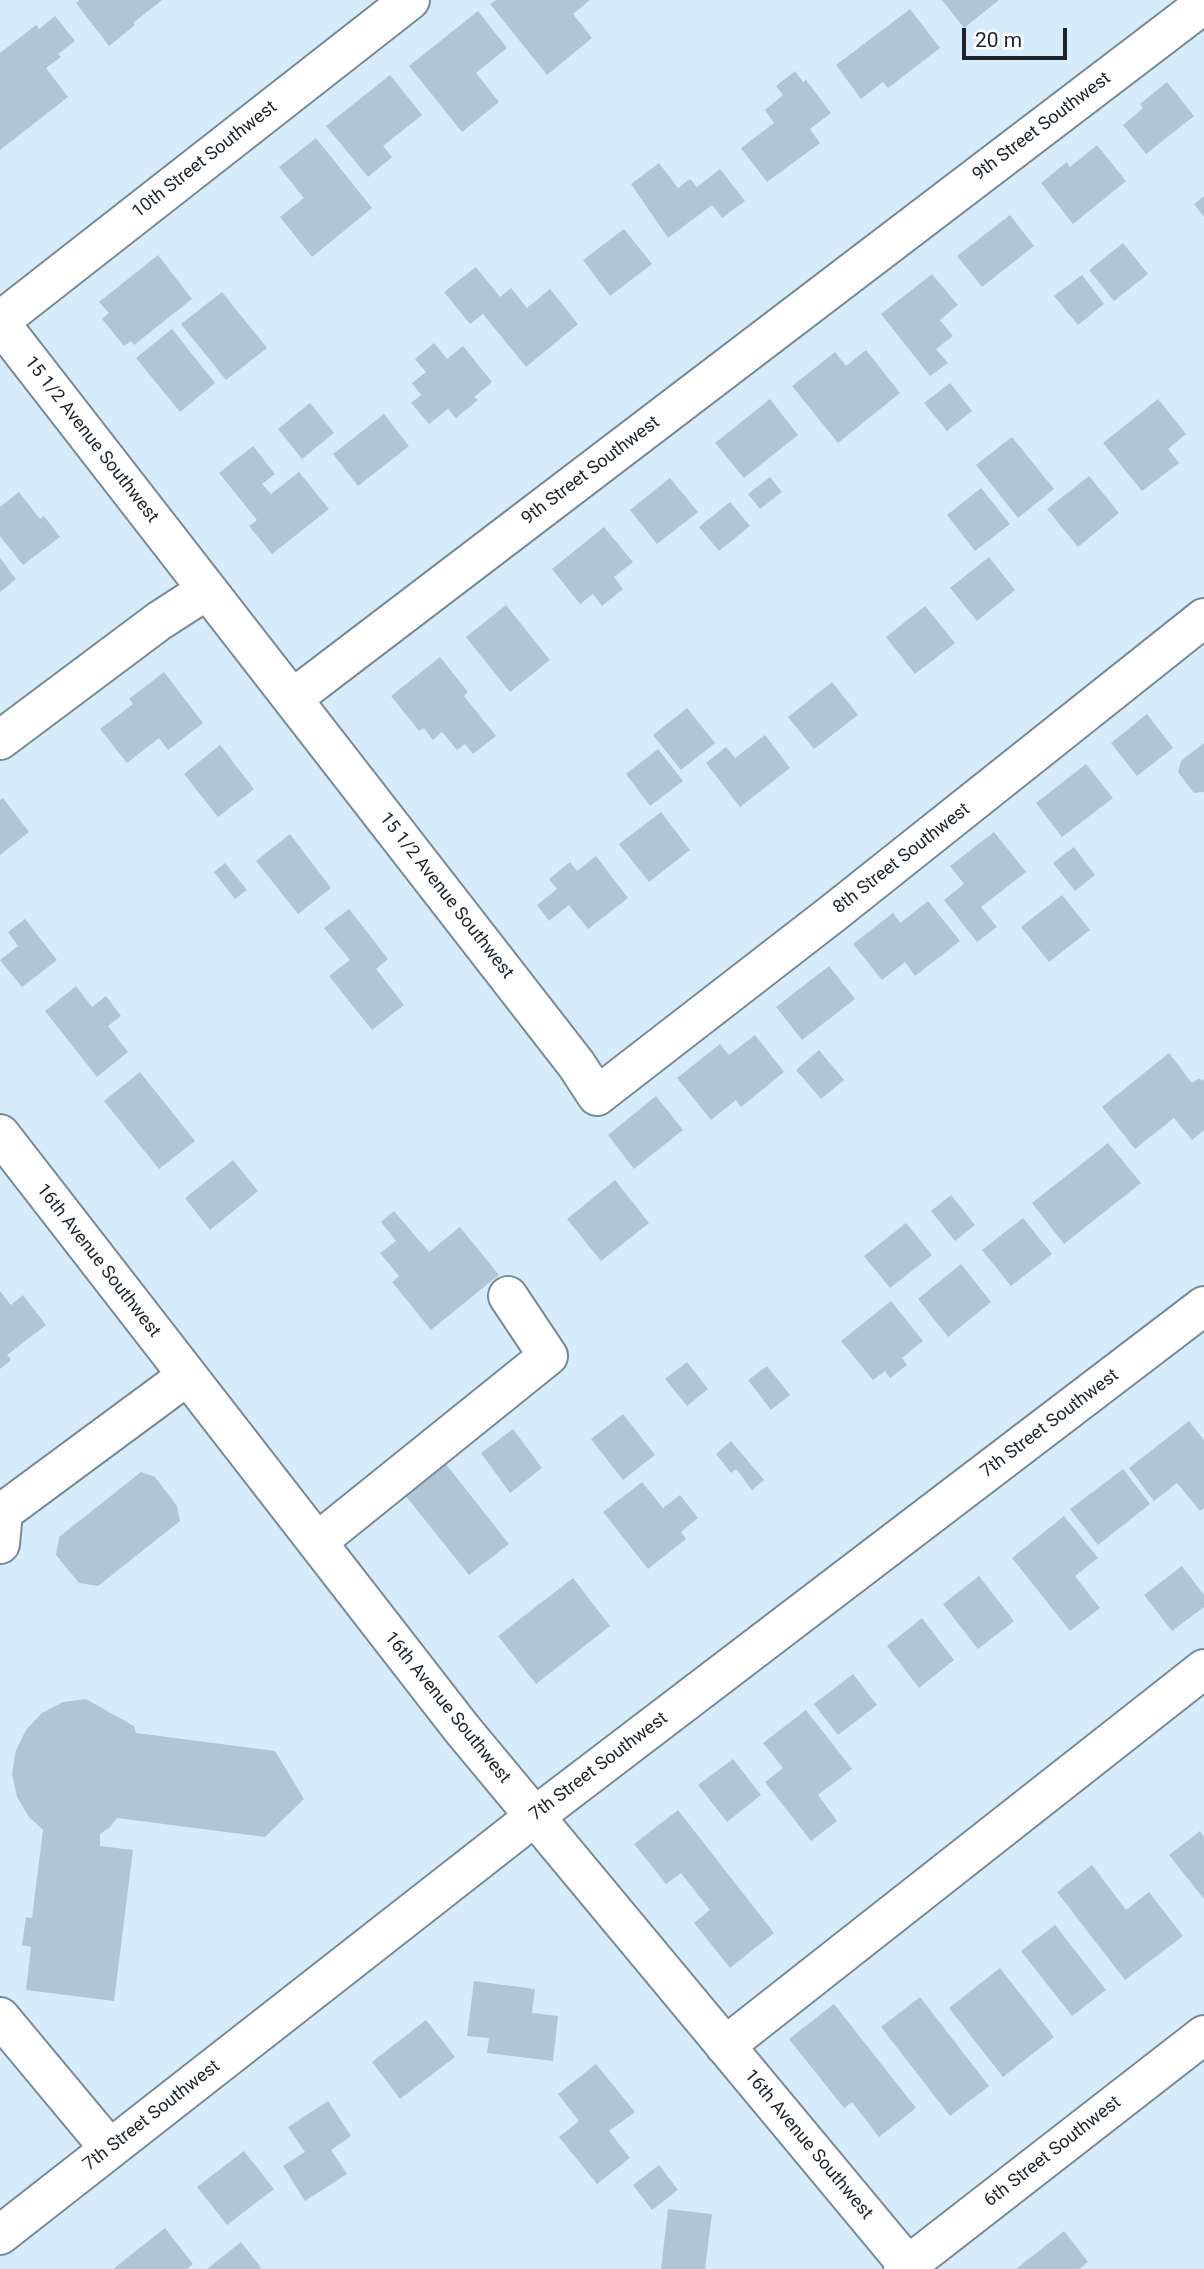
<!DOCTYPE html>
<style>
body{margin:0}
#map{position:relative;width:1204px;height:2269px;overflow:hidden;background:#d7ecfb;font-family:Roboto,sans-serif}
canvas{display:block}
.scale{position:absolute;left:962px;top:28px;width:105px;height:32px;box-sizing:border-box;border:4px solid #1c242a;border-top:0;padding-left:9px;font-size:21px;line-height:24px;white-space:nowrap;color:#1c242a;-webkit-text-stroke:5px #fff;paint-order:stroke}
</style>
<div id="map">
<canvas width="1204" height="2269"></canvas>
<div class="scale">20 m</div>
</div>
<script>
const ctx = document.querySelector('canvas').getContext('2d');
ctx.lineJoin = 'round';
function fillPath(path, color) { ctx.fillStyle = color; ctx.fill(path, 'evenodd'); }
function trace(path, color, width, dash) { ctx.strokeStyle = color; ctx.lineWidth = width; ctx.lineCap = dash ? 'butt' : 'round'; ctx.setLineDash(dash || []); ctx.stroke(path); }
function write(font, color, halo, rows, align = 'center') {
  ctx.font = font + ' Roboto,sans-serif'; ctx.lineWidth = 5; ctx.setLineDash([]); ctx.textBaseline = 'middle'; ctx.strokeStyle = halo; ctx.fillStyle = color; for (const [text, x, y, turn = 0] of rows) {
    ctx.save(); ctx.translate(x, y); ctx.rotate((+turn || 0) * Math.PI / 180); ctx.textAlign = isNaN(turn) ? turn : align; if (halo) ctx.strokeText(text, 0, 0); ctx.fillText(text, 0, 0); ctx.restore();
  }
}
fillPath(new Path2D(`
 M80 0H162L133 23 135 25 109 46 76 3Z
 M496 0H590L573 14 592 38 547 75 490 4Z
 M942 0H999L964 28Z
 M910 9 940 48 888 88 883 82 861 99 836 65Z
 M478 11 507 48 476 73 499 102 462 132 409 66Z
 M55 16 75 41 58 54 61 57 46 68 68 97 0 150V53L36 25 39 29Z
 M795 71 803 82 806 80 831 113 810 129 820 143 767 182 741 148 774 123 765 110 783 95 776 86Z
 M390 75 422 115 383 146 392 157 368 177 326 126Z
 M1167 82 1194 116 1146 154 1123 125 1143 108 1140 104Z
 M316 138 372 208 312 257 280 217 304 198 279 167Z
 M1097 145 1126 181 1073 224 1041 183 1067 162 1070 167Z
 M659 163 678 188 690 179 697 187 720 169 745 201 722 218 712 205 668 238 631 184Z
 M1204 196V217L1194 204Z
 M1010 215 1034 246 982 287 957 256Z
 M624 229 652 264 610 296 583 260Z
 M1123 243 1148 274 1114 301 1089 270Z
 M158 255 192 299 134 345 131 341 124 346 102 319 109 313 99 302Z
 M476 267 500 297 511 288 527 308 550 289 578 324 526 367 483 314 470 324 444 292Z
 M932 274 958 305 940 320 953 336 936 349 948 363 930 376 881 314Z
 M1082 275 1104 304 1078 325 1054 296Z
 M222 292 267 348 226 380 181 324Z
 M172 329 215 383 180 412 136 358Z
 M434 343 447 359 463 346 492 382 474 397 478 400 456 418 448 409 429 424 411 403 421 395 412 383 426 372 415 359Z
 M866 350 900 393 838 443 792 386 835 352 846 366Z
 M950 383 972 411 947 431 924 403Z
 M770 399 798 435 744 478 715 443Z
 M1158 399 1186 434 1168 449 1179 463 1142 491 1103 443Z
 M310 403 334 433 302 459 278 429Z
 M384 414 409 446 358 486 333 454Z
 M1012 437 1054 489 1018 518 976 465Z
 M253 446 275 474 262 484 271 494 299 472 329 509 272 554 249 526 257 520 219 473Z
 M1089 476 1119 513 1078 547 1047 509Z
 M770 477 782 492 760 509 748 494Z
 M670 478 698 512 657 544 630 510Z
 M981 488 1010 524 975 551 947 515Z
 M19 492 40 519 44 516 60 537 23 565 0 536V507Z
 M730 502 750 526 719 551 699 527Z
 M604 527 633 562 614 577 623 589 602 606 593 594 580 604 552 569Z
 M989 557 1015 590 977 621 950 588Z
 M0 558 16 579 0 592Z
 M506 605 550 660 510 692 466 637Z
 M925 606 955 643 915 674 886 637Z
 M440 657 468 692 464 696 496 736 473 754 465 744 457 750 442 732 433 740 424 728 419 731 391 696Z
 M164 672 203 723 168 750 159 738 127 763 100 729 133 704 129 699Z
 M832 682 858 715 814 749 788 717Z
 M687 708 715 743 681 770 653 735Z
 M1147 714 1173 748 1137 776 1111 743Z
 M765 735 790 768 740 807 706 763 726 747 735 758Z
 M1204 743V792L1194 793 1178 772 1181 761Z
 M220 745 254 789 218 817 184 774Z
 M658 749 683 781 650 806 626 774Z
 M1086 764 1113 798 1062 837 1036 803Z
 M3 798 29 832 0 855V800Z
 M661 812 690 850 649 882 619 844Z
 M994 832 1026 872 981 907 997 927 977 942 944 900 964 884 950 866Z
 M290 834 331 888 298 914 256 861Z
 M1074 847 1095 875 1075 891 1053 863Z
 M596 856 628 898 588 929 569 905 549 921 537 905 557 889 549 879 570 862 577 871Z
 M225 863 247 890 235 899 214 872Z
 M1062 895 1090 930 1049 962 1021 927Z
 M928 901 960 941 915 976 905 962 882 980 853 944 893 913 900 923Z
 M349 909 388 959 376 969 404 1005 372 1030 329 976 350 960 324 928Z
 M25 919 57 960 22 987 0 960 18 946 8 932Z
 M829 966 855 999 802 1040 776 1007Z
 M76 986 92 1007 106 996 121 1016 108 1026 128 1052 97 1077 45 1011Z
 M755 1035 784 1072 741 1107 736 1100 711 1120 677 1078 720 1044 729 1055Z
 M819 1050 844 1080 821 1099 796 1070Z
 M1169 1053 1192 1083 1199 1078 1201 1081 1204 1079V1130L1192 1140 1174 1118 1135 1149 1102 1107Z
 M140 1072 195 1141 159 1169 104 1101Z
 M656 1096 683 1130 634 1169 608 1135Z
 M1108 1143 1141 1183 1064 1244 1032 1203Z
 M233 1160 258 1191 210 1230 185 1198Z
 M615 1180 649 1223 601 1261 567 1219Z
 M951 1195 975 1225 955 1241 931 1211Z
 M394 1211 429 1252 460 1227 499 1275 431 1330 392 1282 399 1276 380 1253 396 1241 381 1222Z
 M1023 1218 1052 1254 1011 1286 982 1250Z
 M906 1223 932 1255 890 1288 864 1256Z
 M961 1264 991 1302 948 1337 918 1299Z
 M0 1291 11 1305 23 1295 46 1325 7 1355 11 1360 0 1369Z
 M891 1301 923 1341 902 1358 907 1365 890 1378 885 1371 873 1380 841 1341Z
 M687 1362 708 1389 687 1406 665 1379Z
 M767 1366 790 1395 771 1410 748 1380Z
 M623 1414 655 1455 623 1480 591 1439Z
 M1189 1421 1204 1440V1508L1200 1511 1177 1483 1154 1501 1129 1468Z
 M513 1429 542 1468 510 1493 481 1453Z
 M731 1441 764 1480 752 1490 736 1469 731 1473 716 1454Z
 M445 1463 509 1544 469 1575 405 1495Z
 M1123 1469 1150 1504 1098 1545 1070 1509Z
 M141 1472 155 1477 177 1506 180 1521 98 1586 79 1583 56 1555 59 1537Z
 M642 1482 663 1508 680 1495 698 1518 681 1532 686 1539 648 1569 603 1512Z
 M1064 1516 1098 1558 1075 1576 1100 1608 1070 1631 1012 1558Z
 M1182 1566 1204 1595V1607L1172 1631 1144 1595Z
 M979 1576 1014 1621 978 1649 943 1604Z
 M573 1578 610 1626 536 1684 498 1636Z
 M922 1618 954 1660 919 1688 887 1646Z
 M853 1674 877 1705 838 1735 814 1704Z
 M86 1699 134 1726 136 1733 275 1751 304 1799 265 1837 117 1818 110 1827 100 1834V1846L133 1850 114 2001 26 1990 31 1947 22 1945 26 1917 32 1918 43 1830 29 1817 17 1797 12 1774 16 1750 26 1730 42 1713 63 1702Z
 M806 1710 852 1769 818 1795 837 1821 811 1841 765 1782 783 1768 763 1743Z
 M733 1759 761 1795 727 1822 698 1785Z
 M678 1810 774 1933 730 1968 694 1923 710 1910 681 1873 666 1884 634 1844Z
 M1200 1831 1204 1837V1899L1169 1855Z
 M1092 1865 1126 1910 1149 1892 1183 1936 1125 1980 1057 1892Z
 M1055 1925 1106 1990 1072 2016 1021 1951Z
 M1000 1968 1054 2037 1003 2077 949 2008Z
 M474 1981 535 1989 532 2013 558 2016 553 2061 487 2053 489 2038 467 2036Z
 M920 1997 989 2086 950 2116 881 2027Z
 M834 2004 916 2108 879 2137 852 2102 844 2108 789 2039Z
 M426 2020 455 2057 400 2099 372 2062Z
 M596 2064 635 2112 609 2131 630 2158 597 2184 559 2137 579 2121 558 2094Z
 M328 2101 351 2136 331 2150 347 2174 305 2201 283 2166 305 2152 288 2127Z
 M244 2151 274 2189 227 2225 197 2187Z
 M659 2165 678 2190 652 2210 633 2185Z
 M668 2209 712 2214 705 2269H661Z
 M165 2228 193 2264 187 2269H113Z
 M1064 2231 1088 2262 1079 2269H1016Z
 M241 2242 262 2269H207Z`), '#b1c6d4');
const minor = new Path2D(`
 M0 321 410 0
 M0 323 576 1064 597 1096 832 914 1204 618
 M292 699 1204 4
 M0 740 159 621 207 590
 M0 1134 462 1729 911 2269
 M317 1542 548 1356 508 1296
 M0 1544 3 1512 187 1376
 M0 2017 110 2149
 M725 2046 1204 1669
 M0 2235 534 1817 1204 1306
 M903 2269 1204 2035`);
trace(minor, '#768a97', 42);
trace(minor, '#fff', 38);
write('18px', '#1c242a', '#fff', [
 ["9th Street Southwest",1042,127,-37],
 ["10th Street Southwest",205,160,-38],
 ["15 1/2 Avenue Southwest",91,440,52],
 ["9th Street Southwest",591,471,-37],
 ["8th Street Southwest",902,859,-38],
 ["15 1/2 Avenue Southwest",446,896,52],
 ["16th Avenue Southwest",98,1261,52],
 ["7th Street Southwest",1050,1424,-37],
 ["16th Avenue Southwest",447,1708,51],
 ["7th Street Southwest",599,1767,-37],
 ["7th Street Southwest",152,2116,-38],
 ["16th Avenue Southwest",808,2145,50],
 ["6th Street Southwest",1053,2152,-38]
]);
</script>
